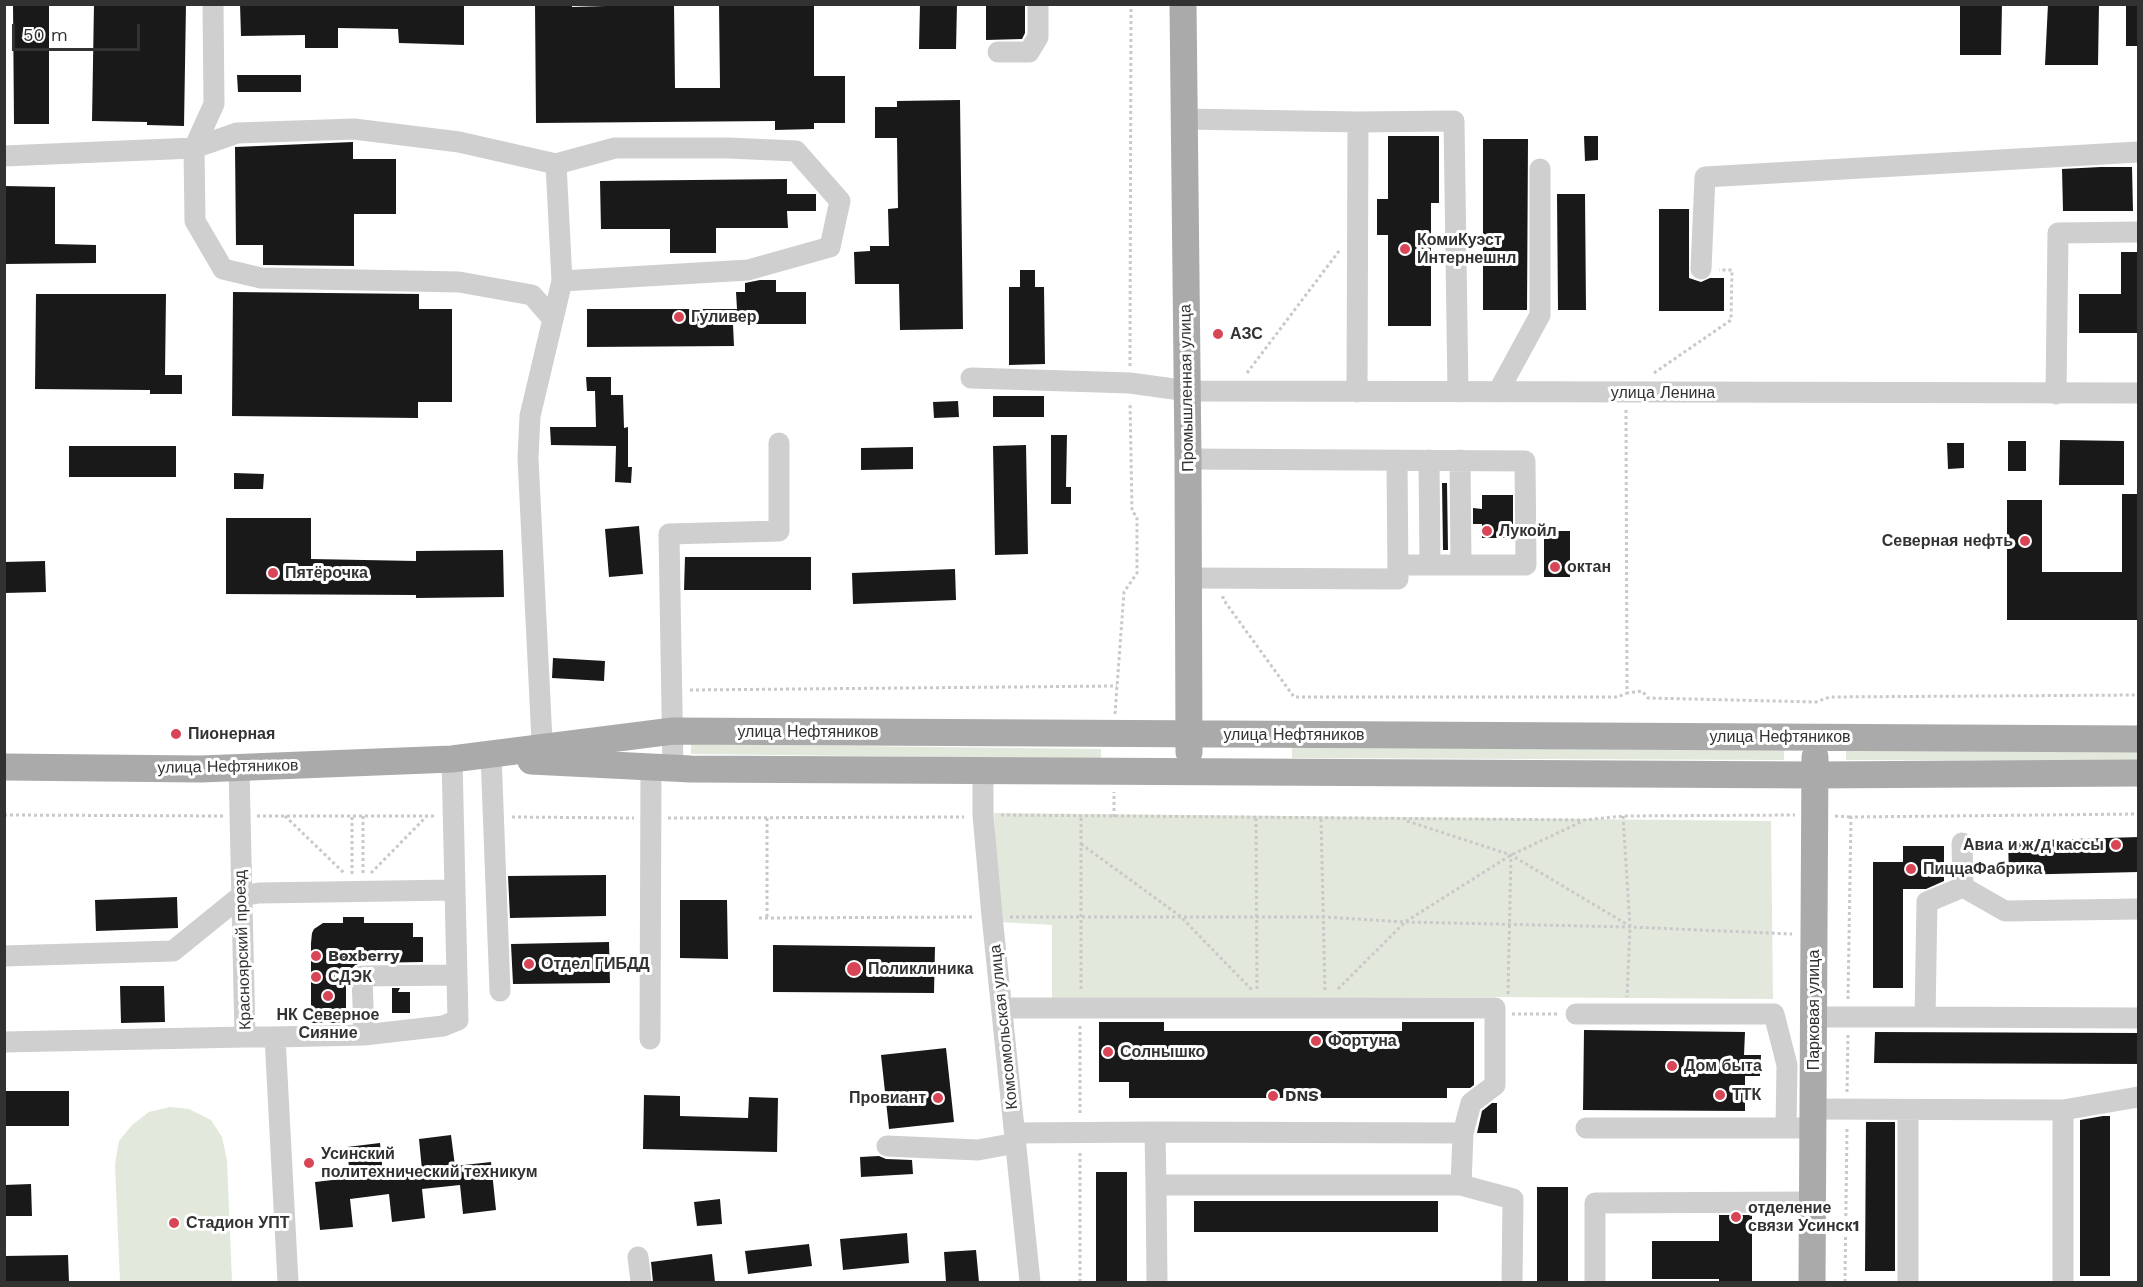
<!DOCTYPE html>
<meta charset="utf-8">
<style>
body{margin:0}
#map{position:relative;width:2143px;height:1287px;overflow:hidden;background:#fff;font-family:"Work Sans",sans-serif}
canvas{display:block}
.frame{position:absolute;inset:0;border:6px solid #323232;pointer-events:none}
.scale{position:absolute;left:12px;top:24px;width:128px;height:27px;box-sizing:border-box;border:3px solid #323232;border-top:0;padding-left:8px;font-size:18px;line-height:21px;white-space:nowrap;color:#323232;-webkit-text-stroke:4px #fff;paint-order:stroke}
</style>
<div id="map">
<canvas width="2143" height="1287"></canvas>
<div class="frame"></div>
<div class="scale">50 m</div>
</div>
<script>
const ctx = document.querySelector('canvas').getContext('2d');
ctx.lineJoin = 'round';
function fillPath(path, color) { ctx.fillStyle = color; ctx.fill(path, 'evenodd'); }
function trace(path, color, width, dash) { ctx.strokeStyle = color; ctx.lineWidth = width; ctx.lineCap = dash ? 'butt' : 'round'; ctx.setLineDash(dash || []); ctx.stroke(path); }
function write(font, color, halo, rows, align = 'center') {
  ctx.font = font + ' "Work Sans",sans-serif'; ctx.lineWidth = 6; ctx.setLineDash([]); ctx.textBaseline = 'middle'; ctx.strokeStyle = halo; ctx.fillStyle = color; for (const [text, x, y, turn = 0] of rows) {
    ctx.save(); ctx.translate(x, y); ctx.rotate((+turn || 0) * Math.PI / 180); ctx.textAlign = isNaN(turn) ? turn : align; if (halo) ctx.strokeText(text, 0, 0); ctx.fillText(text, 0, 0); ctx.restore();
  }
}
fillPath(new Path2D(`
 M691 744 1101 749V759L691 754Z
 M1292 748 1784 750V760L1292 758Z
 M1846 750 2138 751V761L1846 760Z
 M994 813 1771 821 1773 999 1491 997 1052 999V925L999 922Z
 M170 1107 189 1109 211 1120 222 1137 227 1160 232 1282H120L115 1164 119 1141 132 1125 149 1112Z`), '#e3e8dc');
fillPath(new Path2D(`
 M13 4H49V124H14Z
 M94 4H186L184 126 147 125V122L92 121Z
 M240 4H464V45L399 43 398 29 338 28V48H305V35L241 36Z
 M535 4H572V7L674 4 675 88H720L719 4H814V76H845V123H814V129L775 130V121L536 123Z
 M920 4H957L956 49H919Z
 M986 4H1025V33L1022 39 986 40Z
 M1960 4H2002L2001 55H1960Z
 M2048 4H2099L2098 65H2045Z
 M2126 6H2139V46H2126Z
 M237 75H301V92H238Z
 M960 100 963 329 900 330 899 284H855L854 252 870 251V246H889L888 209 898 208 897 138H875V107H897V101Z
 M1388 136H1439V203H1431V326H1388V235H1377V199H1388Z
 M1584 136H1598V160L1585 161Z
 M1483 139H1528L1527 310H1483Z
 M353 142V159H396V214H354V266L263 265V245H236L235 147Z
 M2101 167H2132L2133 211H2063L2062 169Z
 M787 179V194H816V211H787L788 228H716V253H670V229H601L600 181Z
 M4 186 55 187V244L96 245V263L4 264Z
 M1557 194H1585L1586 310H1558Z
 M1659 209H1689V278L1701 282 1710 278H1724V311H1659Z
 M2121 252H2139V333H2079V294H2121Z
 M1020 270H1035V287H1044L1045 364 1009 365V287H1020Z
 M760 280H776V292H806V324H733L734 346 587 347V309H737L736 292H745V283Z
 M233 292 419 294V309H452V402H418V418L232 416Z
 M36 294H166L165 375H182V394H150V390L35 389Z
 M586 377H611V395H623L624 428 628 427V467H632L631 483 615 482 616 446 551 445 550 427H596L595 391H587Z
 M993 396H1044V417H993Z
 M958 401 959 417 934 418 933 402Z
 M1051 435H1067L1066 487H1071V504H1051Z
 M2060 440 2124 441V485H2059Z
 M2008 441H2026V471H2008Z
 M1947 443H1964V468L1948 469Z
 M1026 445 1028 554 995 555 993 446Z
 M69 446H176V477H69Z
 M913 447V469L861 470V448Z
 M234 473 264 474 263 489H234Z
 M1442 483H1447L1448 550H1443Z
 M2122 494H2139V620H2007V500H2042V572H2122Z
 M1482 495H1513V538H1482V524H1473V508L1482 509Z
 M226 518H311V559L416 561V551L503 550 504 597 416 598V595L226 594Z
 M639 526 643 574 609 577 605 529Z
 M1544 531H1570V577H1544Z
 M685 557H811V590H684Z
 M45 561 46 592 4 593V562Z
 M955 569 956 600 853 604 852 573Z
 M553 658 605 661 604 681 552 678Z
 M2139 837V872L2009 875 2008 841Z
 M1903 846H1944V881L1926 889H1903V988H1873V862H1903Z
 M606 875V916L510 918 508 876Z
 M177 897 178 928 96 931 95 900Z
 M680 900H727L728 959 680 958Z
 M343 917H364V923H413V937H423V962L362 963 355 965 351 970H346V1023H313L311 1022V943L312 933 314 929 323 923H343Z
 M609 942 610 983 513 984 511 944Z
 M773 945 935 947 934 993 773 992Z
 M120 986H164L165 1022 121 1023Z
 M392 988H400L398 992H410V1013H392Z
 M1099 1022H1164V1031H1402V1022H1474V1085L1470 1088H1447V1098H1129V1082H1099Z
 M1584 1030 1745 1032 1744 1055H1761L1760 1076H1745V1111L1583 1110Z
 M1875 1032 2139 1033V1064L1874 1063Z
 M946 1048 954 1122 889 1129 881 1055Z
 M4 1091H69V1126H4Z
 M644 1095 680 1096V1116L748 1118 749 1097 778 1098 777 1152 643 1149Z
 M1492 1103H1497V1133H1477L1482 1111Z
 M2103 1116H2110V1276H2080V1120Z
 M1866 1122H1895V1271H1865Z
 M451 1135 455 1166 491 1162 496 1210 463 1214 460 1185 422 1189 425 1218 392 1222 389 1194 350 1199 353 1227 320 1230 315 1182 350 1178 347 1147 380 1143 383 1174 422 1170 419 1139Z
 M879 1156 886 1159 912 1160 913 1174 861 1177 860 1157Z
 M1096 1172H1127V1282H1096Z
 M31 1184 32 1216H4V1185Z
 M1537 1187H1568V1282H1537Z
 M720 1199 722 1224 697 1226 694 1202Z
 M1194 1201H1438V1232H1194Z
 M1719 1215H1752V1282H1719V1279H1652V1241H1719Z
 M907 1233 909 1263 843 1270 840 1239Z
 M809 1244 812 1266 748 1274 745 1251Z
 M976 1250 979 1282H946L944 1252Z
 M712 1254 715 1282H653L651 1262Z
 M68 1255 69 1282H4V1256Z`), '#191919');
trace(new Path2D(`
 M1130 366 1131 4
 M1247 373 1339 251
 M1654 373 1731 320 1732 270H1719
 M1626 410 1627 693 1642 691 1648 698 1816 702 1830 697 2138 695
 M1223 596V599L1294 697H1618L1627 693
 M690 690 1117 686
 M1115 714 1124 592 1137 573V517L1132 511 1130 402
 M4 815 223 816
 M1001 815 1584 820 1623 816 1795 815
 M257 816H436
 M285 816 344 873
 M363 816V874
 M1623 816 1630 927 1627 997
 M1835 816 1851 817
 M512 817 634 818
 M1114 817V792
 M668 818 964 817
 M767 818V918
 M1256 818 1257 990
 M1321 819 1325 991
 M1407 821 1511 855 1628 925
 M1081 844 1180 916 1252 990
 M371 873 427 816
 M352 874V816
 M1010 917H1324L1405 922 1630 927 1792 934
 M759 918 974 917
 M1081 989V817
 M1338 989 1405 922 1511 855 1583 821
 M1508 994 1511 855
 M1848 999 1851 817 2138 814
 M1512 1014H1560
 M1080 1026V1115
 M1847 1092 1848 1035
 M1080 1282V1152
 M1845 1282 1847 1128`), '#c9c9c9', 3, [3, 3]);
trace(new Path2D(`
 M998 52H1029L1038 37V4
 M1184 119 1358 122 1357 392
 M1358 122 1454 121 1458 392
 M4 156 194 148 214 104 213 4
 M556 164 615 148H728L796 151 840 201 830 247 748 270 562 281
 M1701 269 1705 177 2138 152
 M971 378 1130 383 1188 391 2138 393
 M1498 392 1540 315V169
 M2056 394 2058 233 2138 232
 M1188 459 1525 461 1526 565H1398
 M1429 460 1430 565
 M1460 460 1461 565
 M1189 578 1398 579 1397 460
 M491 754 500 991
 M543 761 528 458 530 416 562 281 556 164 459 142 354 129 237 133 194 148 195 221 223 269 261 278 459 282 532 295 553 319
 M239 768 245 1037H275L288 1282
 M673 768 669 534 779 531V443
 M983 770V815L992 916 1030 1282
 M1962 843 1963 887 2005 911 2138 909
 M4 956 173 951 241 896 259 893 455 890
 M1003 1008H1495V1085L1471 1103 1463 1133 1461 1185
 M1576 1014H1774L1787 1065 1786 1128
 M1814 1017H1925L1927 902 1963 887
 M1925 1017 2138 1018
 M364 1035 362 976 457 975
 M275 1037 364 1035 443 1026 458 1020 452 759
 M650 1039 651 768
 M4 1042 245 1037
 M1813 1109 2063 1110 2138 1097
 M1586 1128H1799
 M1155 1132 1463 1133
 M1015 1133 1155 1132 1156 1185H1461L1513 1199 1512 1282
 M887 1146 978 1150 1016 1143
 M1156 1185 1157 1282
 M638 1257 641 1282
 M1595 1282V1203L1813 1202
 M1908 1282V1111
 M2063 1282V1110`), '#cfcfcf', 21);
trace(new Path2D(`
 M1183 4 1188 459 1189 752
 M531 761 691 769 1815 775 2138 773
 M4 767 201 769 452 759 673 731 2138 739
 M1812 1282 1815 757`), '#aaa', 27);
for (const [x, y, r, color] of [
 [1405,249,6,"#d84556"],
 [679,317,6,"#d84556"],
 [1218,334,6,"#d84556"],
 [1487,531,6,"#d84556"],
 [2025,541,6,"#d84556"],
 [1555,567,6,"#d84556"],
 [273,573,6,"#d84556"],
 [176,734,6,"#d84556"],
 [2116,845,6,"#d84556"],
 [1911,869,6,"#d84556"],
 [316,956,6,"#d84556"],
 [529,964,6,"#d84556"],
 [854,969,8,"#d84556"],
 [316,977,6,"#d84556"],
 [328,996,6,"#d84556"],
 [1316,1041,6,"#d84556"],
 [1108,1052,6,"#d84556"],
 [1672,1066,6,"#d84556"],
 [1720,1095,6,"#d84556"],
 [1273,1096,6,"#d84556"],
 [938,1098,6,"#d84556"],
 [309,1163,6,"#d84556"],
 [1736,1217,6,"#d84556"],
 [174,1223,6,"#d84556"]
]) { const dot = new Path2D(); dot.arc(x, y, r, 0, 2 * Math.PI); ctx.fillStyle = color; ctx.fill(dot); trace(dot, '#fff', 2); }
write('bold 16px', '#323232', '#fff', [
 ["КомиКуэст",1417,240],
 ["Интернешнл",1417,258],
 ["Гуливер",691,317],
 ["АЗС",1230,334],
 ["Лукойл",1499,531],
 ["Северная нефть",2013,541,"right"],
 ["октан",1567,567],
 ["Пятёрочка",285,573],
 ["Пионерная",188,734],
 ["Авиа и ж/д кассы",2104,845,"right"],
 ["ПиццаФабрика",1923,869],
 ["Boxberry",328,956],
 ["Отдел ГИБДД",541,964],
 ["Поликлиника",868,969],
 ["СДЭК",328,977],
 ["НК Северное",328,1015,"center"],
 ["Сияние",328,1033,"center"],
 ["Фортуна",1328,1041],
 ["Солнышко",1120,1052],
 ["Дом быта",1684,1066],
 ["ТТК",1732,1095],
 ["DNS",1285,1096],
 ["Провиант",926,1098,"right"],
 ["Усинский",321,1154],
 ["политехнический техникум",321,1172],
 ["отделение",1748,1208],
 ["связи Усинск1",1748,1226],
 ["Стадион УПТ",186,1223]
], 'left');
write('16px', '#323232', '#fff', [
 ["Промышленная улица",1187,388,-91],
 ["улица Ленина",1663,393],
 ["улица Нефтяников",808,732],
 ["улица Нефтяников",1294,735],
 ["улица Нефтяников",1780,737],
 ["улица Нефтяников",228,767,-1],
 ["Красноярский проезд",243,950,-92],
 ["Парковая улица",1814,1010,-90],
 ["Комсомольская улица",1004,1027,-96]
]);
</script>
